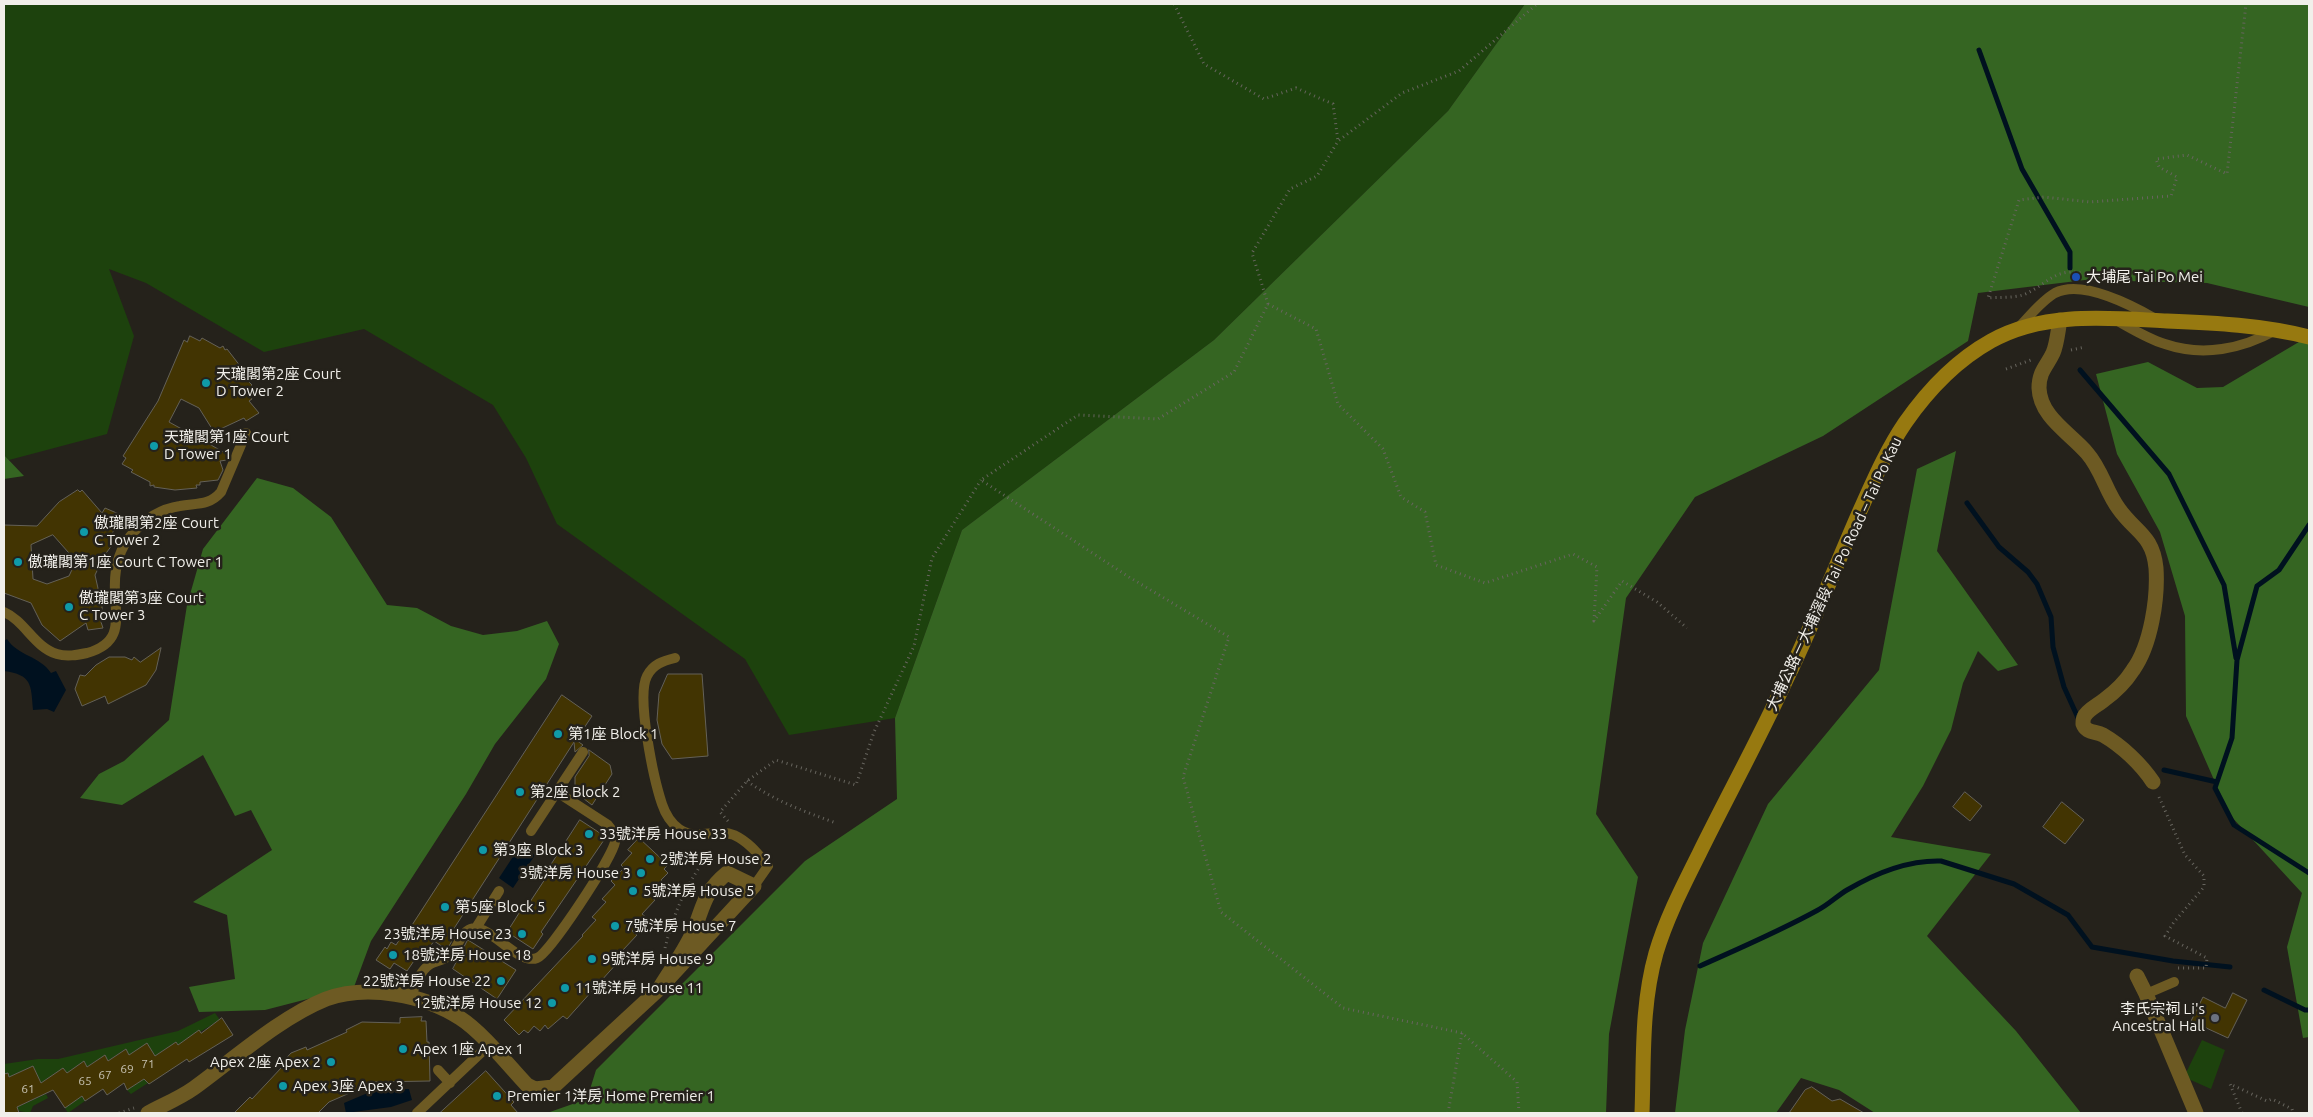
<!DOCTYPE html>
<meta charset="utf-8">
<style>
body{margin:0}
#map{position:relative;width:2313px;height:1117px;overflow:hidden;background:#25221b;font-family:Ubuntu,sans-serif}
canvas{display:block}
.frame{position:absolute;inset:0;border:5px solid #f1efea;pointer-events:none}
</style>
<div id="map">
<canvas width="2313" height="1117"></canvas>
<div class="frame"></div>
</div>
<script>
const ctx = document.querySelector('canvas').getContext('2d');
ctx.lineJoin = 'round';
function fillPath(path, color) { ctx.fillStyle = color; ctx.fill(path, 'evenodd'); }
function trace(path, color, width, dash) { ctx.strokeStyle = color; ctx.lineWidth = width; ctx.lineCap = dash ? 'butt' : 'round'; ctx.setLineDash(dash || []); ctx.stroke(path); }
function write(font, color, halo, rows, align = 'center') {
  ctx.font = font + ' Ubuntu,"Noto Sans TC",sans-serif'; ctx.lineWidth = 5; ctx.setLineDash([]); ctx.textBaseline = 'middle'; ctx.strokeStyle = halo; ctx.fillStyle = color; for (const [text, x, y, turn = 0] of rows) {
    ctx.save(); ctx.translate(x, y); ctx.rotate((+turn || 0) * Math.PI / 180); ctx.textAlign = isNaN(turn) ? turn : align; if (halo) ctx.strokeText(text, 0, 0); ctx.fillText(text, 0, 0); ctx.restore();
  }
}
fillPath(new Path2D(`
 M4 4H1525L1448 111 1214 340 962 530 895 718 789 735 745 659 557 524 526 458 493 405 364 329 264 352 146 283 109 269 134 336 107 434 9 460 4 455Z
 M215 1013 220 1020 178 1045 176 1042 155 1056 129 1055 125 1049 108 1061 105 1055 87 1067 84 1061 67 1073 63 1068 41 1083 33 1066 7 1078 20 1106 46 1094 48 1098 33 1106 30 1113 19 1111 4 1079V1064L38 1059H58L178 1031Z
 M2202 1040 2225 1050 2211 1089 2184 1077Z
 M145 1078 148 1083 131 1094 127 1090Z
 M82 1096 85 1101 68 1113 65 1108Z`), '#1d420d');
fillPath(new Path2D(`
 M1525 4H2309V307L2207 283 2085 280 1978 293 1968 341 1823 436 1695 497 1626 598 1596 814 1638 877 1609 1034 1606 1113H547L587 1099 596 1070 805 861 897 799 895 718 962 530 1214 340 1448 111Z
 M2309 336V1037L2303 1038 2287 947 2302 893 2229 814 2186 716 2185 616 2160 532 2117 454 2096 374 2148 362 2197 388 2223 387Z
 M1956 451 1937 551 2018 665 1998 671 1978 651 1963 683 1951 730 1923 786 1891 837 1991 854 1927 936 2016 1031 2081 1113H1875L1839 1090 1801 1078 1776 1113H1675L1685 1030 1703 943 1768 804 1879 670 1917 469Z
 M4 455 24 476 4 479Z
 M257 478 293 488 331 517 387 605 417 608 451 626 483 635 517 631 547 621 559 644 546 679 495 744 466 794 371 941 354 987 265 1010 199 1012 189 987 235 979 227 915 193 902 272 850 251 810 235 816 203 755 122 805 80 798 99 774 124 761 169 720 187 605 203 549Z`), '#356522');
fillPath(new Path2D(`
 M7 639C18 656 40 656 51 673L56 671 66 690 54 712 47 709 33 710C31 684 32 675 4 671V641Z
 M520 846 535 855 513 888 499 878Z
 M377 1089H409L412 1100 391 1107 346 1113 344 1103Z`), '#00111f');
trace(new Path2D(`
 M1979 50 2022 169 2070 252V268
 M2080 370 2169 474 2224 585 2236 658
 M1967 503 1999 547 2028 572 2037 584 2051 617 2053 647 2064 687 2079 720
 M2309 525 2279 570 2257 586 2237 660 2232 738 2215 788 2234 825 2309 873
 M2164 770 2217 782
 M1700 966C1740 948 1780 931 1818 910 1828 905 1837 896 1847 890 1874 874 1908 860 1941 861L2014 884 2068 915 2092 947 2173 961 2230 967
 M2264 990 2305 1010H2309`), '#00111f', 5);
const building = new Path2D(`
 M190 336 200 341 202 338 220 348 223 346 225 350 227 349 244 371 246 379 252 385 247 391 252 399 249 401 259 413 246 421 244 418 214 432 199 408 181 399 169 422 229 455 227 460 220 461 223 470 218 480 200 482V485H196L197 488 175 490 154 487V485L150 486V482L131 472 133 470 122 464 126 458 123 456 158 401 184 340 187 342Z
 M78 490 80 492 82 490 102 513 105 508 119 514 110 528 114 530 110 538 115 541 104 556 95 575 102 606V613H98L103 628 88 630 86 623 60 641 42 625 31 603 4 593V525L37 526 59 502ZM53 535 76 561 69 576 47 584 33 579 31 545Z
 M161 648 156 670 146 685 108 704 105 696 82 706 75 689 80 675 85 676 96 665 109 657H125L132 660 134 657 140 662Z
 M668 674H702L708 756 672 759 662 744 657 720 659 694Z
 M562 695 592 716 576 740 583 745 575 752 574 742 453 930 457 932 449 946 446 949 434 941 425 954 423 953 420 957 418 955 407 971 394 963 390 969 376 960 385 947 387 949 391 942 396 945 407 928 409 929Z
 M589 750 610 765 612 774 592 805 579 795 575 786V777L589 756Z
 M1965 792 1982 806 1970 821 1953 807Z
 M2062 802 2084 820 2065 844 2043 827Z
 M580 820 606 837 541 932 543 934 533 949 507 932 521 910 524 911 553 867 551 865Z
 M639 838 668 865 664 869 668 873 661 880 665 884 652 898 655 900 642 914 646 917 632 931 637 935 623 950 626 953 567 1019 563 1016 548 1029 545 1025 540 1031 534 1026 528 1033 524 1030 519 1035 504 1020 583 936 582 935 596 920 592 917 606 902 602 899 615 885 611 881 624 868 621 865 632 853 628 850Z
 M468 940 516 970 497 999 453 969Z
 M2233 993 2247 1000 2228 1038 2191 1021 2203 997 2225 1008Z
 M422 1017 421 1021H426L427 1042H429L430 1081 375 1082 329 1102 318 1113H234L250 1097 252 1099 282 1067 280 1065 291 1053 306 1047 307 1050 347 1032 346 1030 362 1022 400 1023V1018Z
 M222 1018 233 1035 189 1062 187 1059 149 1084 144 1079 127 1090 124 1083 107 1095 103 1089 85 1101 82 1096 65 1108 53 1090 17 1107 19 1113H4V1074L8 1073 9 1077 33 1066 41 1083 63 1068 67 1073 84 1061 87 1067 105 1055 108 1061 126 1049 129 1055 147 1043 155 1056 176 1042 178 1045 199 1030 201 1033Z
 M486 1071 514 1102 511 1105 518 1113H440Z
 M1812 1087 1832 1101 1840 1099 1864 1113H1789L1805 1090Z`);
fillPath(building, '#423402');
trace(building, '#646158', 1);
trace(new Path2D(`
 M1174 4 1204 64 1264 99 1296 88 1333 104 1338 141
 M2090 276C2057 263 2048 285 2023 295 2013 298 1998 297 1988 298L2019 200 2044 197 2090 202 2171 196 2177 177 2159 167 2156 159 2187 155 2227 174 2246 4
 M1268 304 1316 329 1338 404 1383 449 1401 497 1425 512 1436 565 1485 583 1573 554 1597 567 1594 621 1622 581 1657 602 1687 628
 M2071 350 2085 347
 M2006 369 2031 360
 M747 781C775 801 803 811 836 823
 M2159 797 2185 855 2204 876V887L2174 922 2165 936 2207 958 2206 968H2178
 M728 821 720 812 747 781 776 760 856 785 874 732 914 646 932 558 981 480
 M732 857 745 861
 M665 948C673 916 684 889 703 862L723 857
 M119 1113 134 1108
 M1448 1113 1462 1033
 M1519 1113 1517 1082 1462 1033 1343 1008 1221 912 1183 777 1229 637 1129 577 981 480 1078 415 1158 419 1234 372 1268 304 1252 253 1290 189 1317 176 1338 141 1402 93 1459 71 1537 4
 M2242 1113 2230 1084 2267 1101 2272 1099 2292 1109 2293 1113`), '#67655e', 3, [1, 4]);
trace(new Path2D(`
 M2116 320C2132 329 2148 339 2165 344 2203 357 2242 349 2276 330
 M2018 328C2030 316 2041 301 2055 293 2082 279 2131 305 2154 318
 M4 612C25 621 34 647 57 654 67 657 77 655 87 653 123 643 116 620 115 592 114 572 118 550 132 534 144 520 160 509 180 506 196 503 209 506 221 492L246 433
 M675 658C663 661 653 664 647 676 636 697 654 780 662 804 665 813 671 823 679 829 695 841 717 828 734 835 749 842 758 854 768 866L754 886
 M531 831 583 752
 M476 928 499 891
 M2146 994 2174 982
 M410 998C415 987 419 972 429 965 435 960 444 961 450 955 457 949 459 937 467 931 485 916 516 966 537 958 550 953 612 858 615 842 616 835 612 830 608 825L557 792
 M438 1070 450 1083
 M417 1113 489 1045`), '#6d5a23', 10);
trace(new Path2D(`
 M2060 320C2058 330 2057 344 2053 353 2047 366 2039 371 2039 388 2040 417 2070 433 2087 453 2102 470 2106 492 2119 509 2135 532 2153 535 2156 568 2158 598 2151 645 2133 670 2126 681 2115 692 2104 700 2098 705 2087 710 2084 717 2083 719 2083 722 2083 724 2086 733 2095 731 2103 735 2122 746 2141 764 2153 782
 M2137 976 2146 994 2196 1113
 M148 1113C163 1105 180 1098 194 1088 234 1059 281 1017 326 999 367 984 425 995 460 1018 482 1032 509 1066 527 1085L535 1089 553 1087 659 989 754 886 727 873C703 893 704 906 693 932 684 952 670 971 659 989`), '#6d5a23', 15);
trace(new Path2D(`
 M1642 1113C1644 1059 1641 1006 1656 953 1666 919 1683 886 1699 854 1728 795 1760 737 1787 678 1813 624 1835 568 1859 513 1873 482 1886 451 1905 423 1928 390 1957 360 1991 341 2044 311 2109 318 2167 321 2215 323 2262 325 2309 337`), '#977910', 15);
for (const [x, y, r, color] of [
 [2076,277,5,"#1a4fb4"],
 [206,383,5,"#0f9aa8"],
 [154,446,5,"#0f9aa8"],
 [84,532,5,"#0f9aa8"],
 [18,562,5,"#0f9aa8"],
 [69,607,5,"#0f9aa8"],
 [558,734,5,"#0f9aa8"],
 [520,792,5,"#0f9aa8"],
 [589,834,5,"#0f9aa8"],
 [483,850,5,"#0f9aa8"],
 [650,859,5,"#0f9aa8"],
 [641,873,5,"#0f9aa8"],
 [633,891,5,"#0f9aa8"],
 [445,907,5,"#0f9aa8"],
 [615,926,5,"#0f9aa8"],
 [522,934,5,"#0f9aa8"],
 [393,955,5,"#0f9aa8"],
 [592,959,5,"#0f9aa8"],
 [501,981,5,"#0f9aa8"],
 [565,988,5,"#0f9aa8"],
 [552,1003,5,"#0f9aa8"],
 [2215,1018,5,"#6b7280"],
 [403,1049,5,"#0f9aa8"],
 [331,1062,5,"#0f9aa8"],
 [283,1086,5,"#0f9aa8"],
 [497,1096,5,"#0f9aa8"]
]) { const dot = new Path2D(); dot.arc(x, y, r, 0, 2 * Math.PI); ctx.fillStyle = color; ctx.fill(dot); trace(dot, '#25221b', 2); }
write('12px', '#c5c0b0', null, [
 ["71",148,1064],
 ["69",127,1069],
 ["67",105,1075],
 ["65",85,1081],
 ["61",28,1089]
]);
write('15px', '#f1efea', '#25221b', [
 ["大埔尾 Tai Po Mei",2086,277],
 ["天瓏閣第2座 Court",216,374],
 ["D Tower 2",216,391],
 ["天瓏閣第1座 Court",164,437],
 ["D Tower 1",164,454],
 ["傲瓏閣第2座 Court",94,523],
 ["C Tower 2",94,540],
 ["傲瓏閣第1座 Court C Tower 1",28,562],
 ["傲瓏閣第3座 Court",79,598],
 ["C Tower 3",79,615],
 ["第1座 Block 1",568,734],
 ["第2座 Block 2",530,792],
 ["33號洋房 House 33",599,834],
 ["第3座 Block 3",493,850],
 ["2號洋房 House 2",660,859],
 ["3號洋房 House 3",631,873,"right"],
 ["5號洋房 House 5",643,891],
 ["第5座 Block 5",455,907],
 ["7號洋房 House 7",625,926],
 ["23號洋房 House 23",512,934,"right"],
 ["18號洋房 House 18",403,955],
 ["9號洋房 House 9",602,959],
 ["22號洋房 House 22",491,981,"right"],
 ["11號洋房 House 11",575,988],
 ["12號洋房 House 12",542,1003,"right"],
 ["李氏宗祠 Li's",2205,1009,"right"],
 ["Ancestral Hall",2205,1026,"right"],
 ["Apex 1座 Apex 1",413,1049],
 ["Apex 2座 Apex 2",321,1062,"right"],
 ["Apex 3座 Apex 3",293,1086],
 ["Premier 1洋房 Home Premier 1",507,1096]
], 'left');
write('15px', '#f1efea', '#25221b', [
 ["大埔公路－大埔滘段 Tai Po Road – Tai Po Kau",1834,574,-65]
]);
</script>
